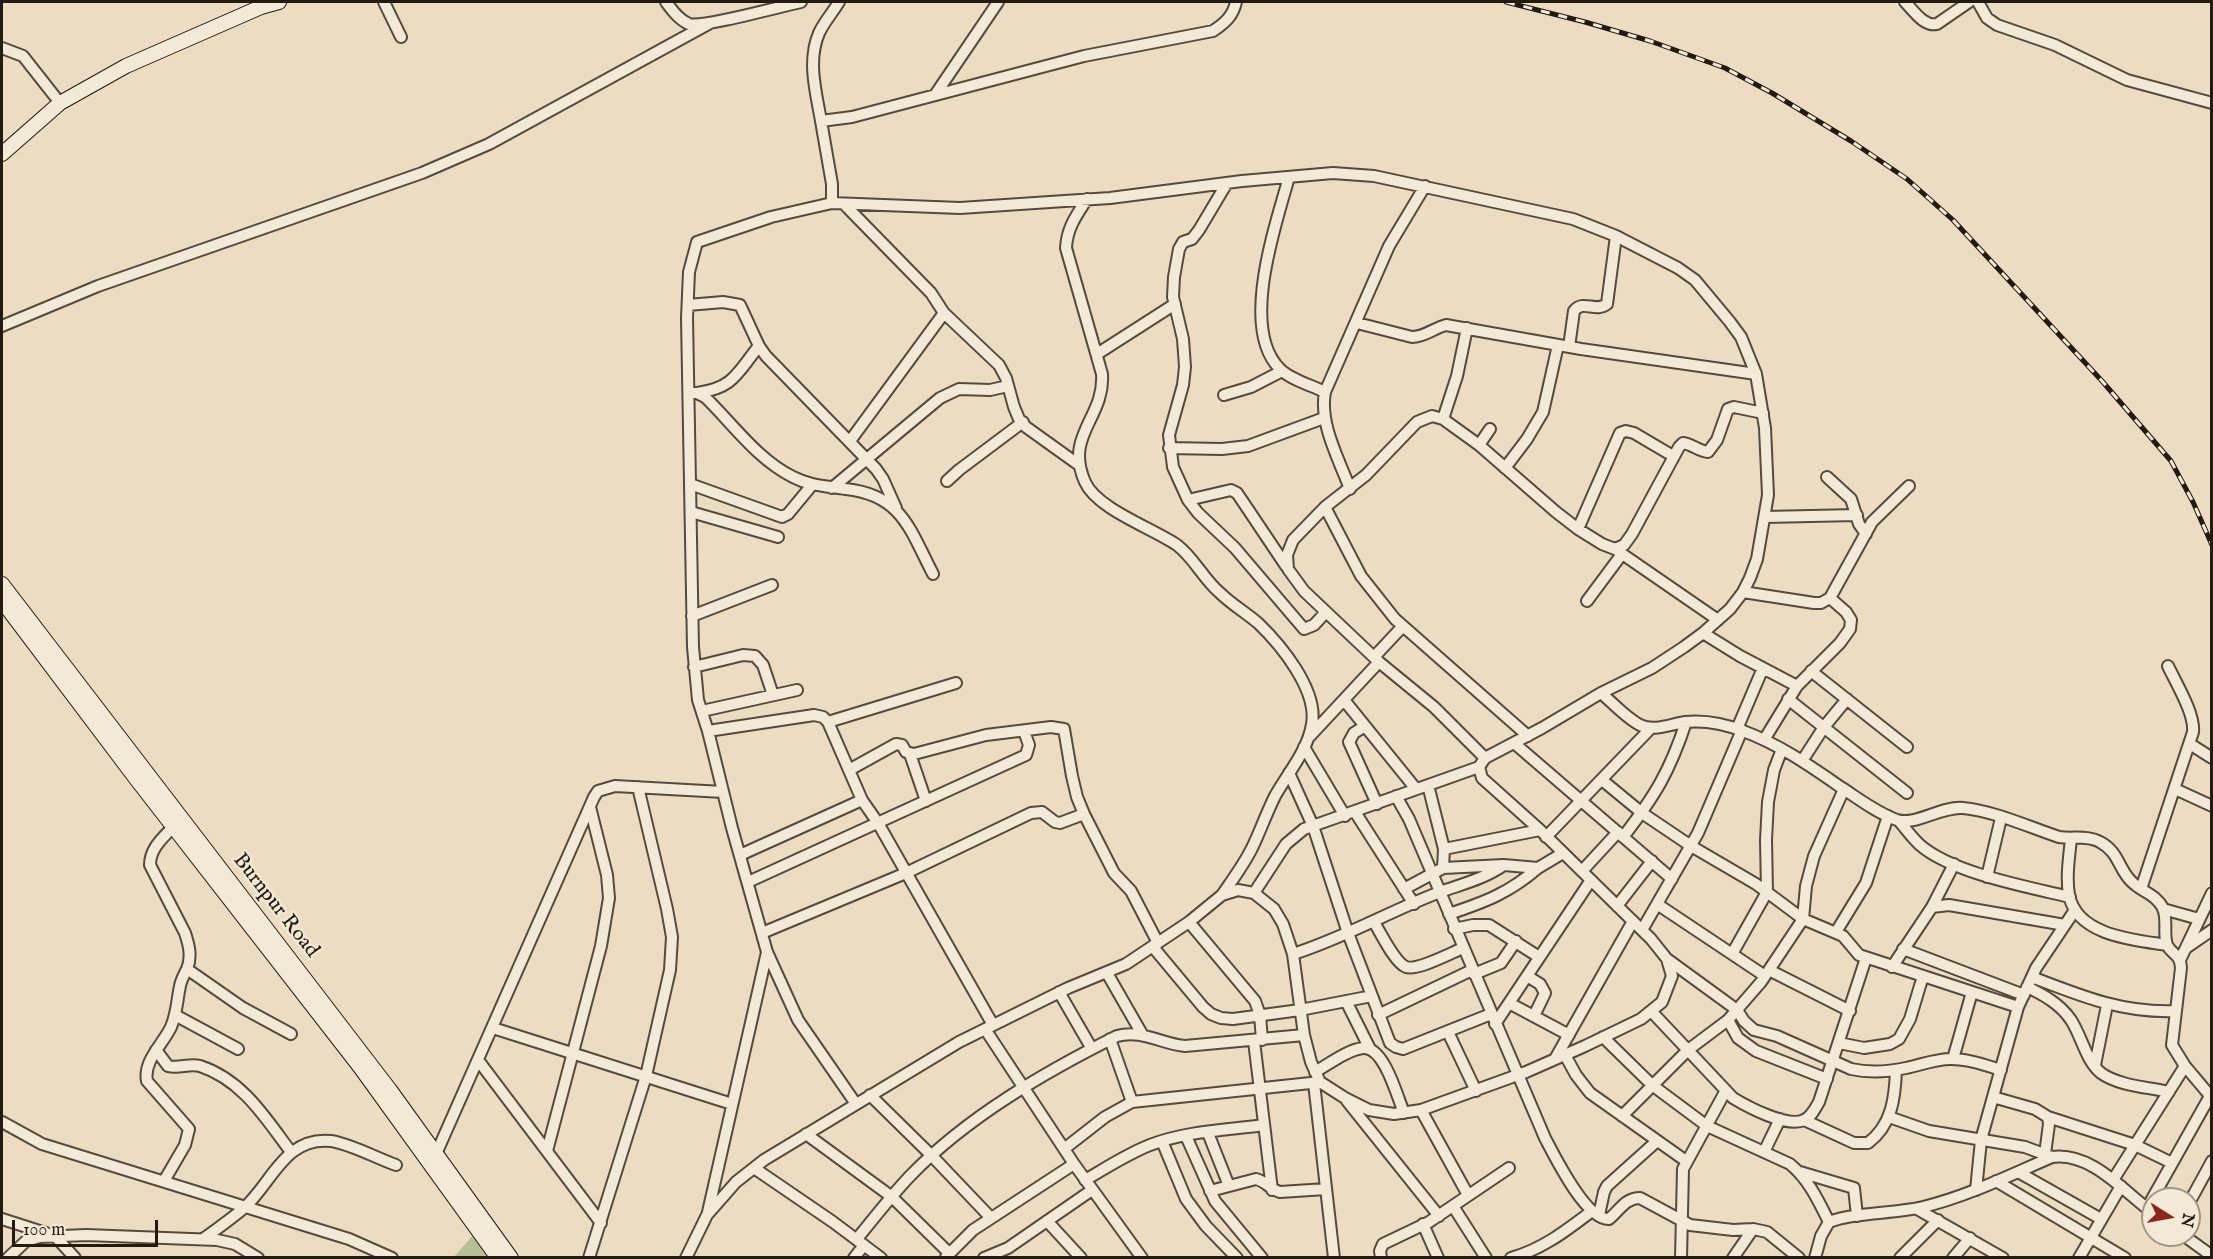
<!DOCTYPE html>
<style>
body{margin:0}
#map{position:relative;width:2213px;height:1259px;overflow:hidden;background:#ecddc2;font-family:"IM FELL English",serif}
canvas{display:block}
.frame{position:absolute;inset:0;border:3px solid #231a11;pointer-events:none}
.north{position:absolute;left:2141px;top:1187px;width:60px;height:60px;box-sizing:border-box;background:#f3e9d7;border:2px solid #a09688;border-radius:50%;rotate:101deg;font-size:16px;font-weight:700;line-height:24px;text-align:center;color:#231a11}
.north::after{content:'';display:block;margin:auto;width:21px;height:27px;background:#8f2418;clip-path:polygon(50% 0,100% 100%,50% 72%,0 100%)}
.scale{position:absolute;left:12px;top:1220px;width:146px;height:27px;box-sizing:border-box;border:3px solid #231a11;border-top:0;padding-left:8px;font-size:18px;line-height:21px;white-space:nowrap;color:#231a11;-webkit-text-stroke:4px #f3e9d7;paint-order:stroke}
</style>
<div id="map">
<canvas width="2213" height="1259"></canvas>
<div class="frame"></div>
<div class="north">N</div>
<div class="scale">100 m</div>
</div>
<script>
const ctx = document.querySelector('canvas').getContext('2d');
ctx.lineJoin = 'round';
function fillPath(path, color) { ctx.fillStyle = color; ctx.fill(path, 'evenodd'); }
function trace(path, color, width, dash) { ctx.strokeStyle = color; ctx.lineWidth = width; ctx.lineCap = dash ? 'butt' : 'round'; ctx.setLineDash(dash || []); ctx.stroke(path); }
function write(font, color, halo, rows, align = 'center') {
  ctx.font = font + ' "IM FELL English",serif'; ctx.lineWidth = 4.5; ctx.setLineDash([]); ctx.textBaseline = 'middle'; ctx.strokeStyle = halo; ctx.fillStyle = color; for (const [text, x, y, turn = 0] of rows) {
    ctx.save(); ctx.translate(x, y); ctx.rotate((+turn || 0) * Math.PI / 180); ctx.textAlign = isNaN(turn) ? turn : align; if (halo) ctx.strokeText(text, 0, 0); ctx.fillText(text, 0, 0); ctx.restore();
  }
}
fillPath(new Path2D(`
 M479 1228 502 1258H453Z`), '#b8c193');
const street = new Path2D(`
 M384 2 401 37
 M666 2C672 10 679 20 689 24 703 28 782 6 801 2
 M839 2C833 12 824 22 819 33 807 61 816 92 821 121L852 117 1084 56 1213 31C1225 23 1233 16 1236 2
 M1905 2C1914 11 1924 27 1937 24L1969 2
 M1978 2 1987 18 1997 25 2055 45 2127 80 2212 103
 M2 48 23 56 60 103
 M935 95 998 2
 M821 121 832 184V203
 M1289 177C1276 224 1239 329 1280 369 1291 380 1311 385 1325 392
 M1227 183 1199 230 1192 239 1183 242 1179 249 1174 277 1173 297 1183 339 1185 367 1183 385 1169 435 1173 467 1188 500 1198 513 1235 548 1304 629 1314 625 1326 612
 M1087 199C1076 216 1067 228 1066 248L1102 374C1105 418 1064 435 1085 482 1097 509 1152 528 1177 545 1194 558 1203 578 1219 592 1231 604 1245 612 1258 623 1281 645 1318 690 1312 724 1308 750 1288 773 1275 796 1267 812 1261 829 1253 846 1245 863 1233 879 1222 895
 M844 204 931 293 944 313 999 365 1006 378 1014 407 1019 419 1026 427 1079 465
 M688 305 723 302 740 305 759 346 766 356 876 469 883 479 896 508
 M1357 323 1412 337C1425 337 1434 328 1446 325L1581 349 1756 374
 M2 326 98 286 422 173 489 144 710 23
 M1569 347 1574 311C1583 299 1595 313 1607 304L1616 236
 M1097 354 1175 304
 M689 393H697L705 397C733 424 757 459 793 477 810 486 827 486 846 489 902 495 910 530 933 574
 M697 393C734 388 737 373 759 346
 M1224 395 1251 387 1282 371
 M1443 419 1457 376 1467 328
 M850 441 944 313
 M1479 445 1490 429
 M1169 448 1222 449 1248 446 1324 418
 M1505 468 1527 439 1543 412 1558 345
 M1827 477 1851 499 1859 524 1866 534
 M947 481 959 470 1023 422
 M690 484 782 517 788 514 812 485
 M832 488 940 398 959 389 990 390 1008 386
 M1350 489C1339 459 1319 424 1325 392L1389 246 1425 186
 M1188 500 1231 490 1237 493 1286 566
 M1325 507 1361 576 1395 619 1528 736
 M691 512 778 537
 M1765 517 1857 515
 M1578 529 1620 433 1626 431 1634 433 1673 456
 M1615 549 1718 620
 M1743 592 1814 603H1821L1830 598 1872 522 1909 486
 M1587 601 1622 554
 M692 616 772 585
 M1703 633 1740 656 1797 686
 M1374 657 1403 626
 M694 667 743 655 755 656 763 665 773 695
 M1811 671 1907 747
 M1601 693C1613 703 1626 718 1640 725 1654 732 1671 724 1685 722 1704 720 1725 724 1743 731 1779 744 1810 766 1842 788 1859 799 1877 813 1897 820 1916 826 1941 806 1963 808 1994 811 2029 827 2059 837 2072 839 2088 835 2100 842 2119 852 2118 868 2131 881 2141 892 2156 894 2163 908 2168 920 2163 934 2167 945 2172 955 2180 953 2181 968L2172 1045 2185 1066 2212 1098
 M1788 699 1907 793
 M1344 700 1416 789
 M702 711 797 690
 M828 722 956 683
 M1365 726 1354 733 1349 742 1377 804
 M1737 729 1763 668
 M708 731 814 715 823 717 828 722 862 800 878 823 993 1025
 M1310 736 1379 662
 M1764 740 1797 686 1840 643 1850 629 1851 620 1846 612 1830 598
 M1514 743 1672 879
 M2190 744 2212 758
 M1304 747 1345 816
 M910 754 926 801
 M1485 758 1434 707 1379 662 1304 591 1288 569 1287 555 1293 540 1325 507 1366 475 1417 422 1432 416 1443 419 1479 445 1556 512 1578 529 1602 544 1615 549 1624 545 1632 534 1679 447 1683 443C1692 444 1698 451 1708 452L1717 440 1728 409 1734 407 1763 413
 M1802 761 1824 727 1847 699
 M849 770 896 744 902 745 906 752 914 754 986 735 1051 727 1064 729 1072 776 1077 797 1084 814 1114 873 1131 891 1158 943
 M1289 773 1313 826 1348 933 1390 1043 1396 1047 1403 1049 1491 1014
 M1602 780 1642 813 1691 846 1756 884 1803 919 1843 936 1859 955 2018 1007
 M2175 789 2212 806
 M1396 796 1409 819 1545 1138C1555 1157 1586 1220 1609 1219 1620 1210 1625 1198 1640 1198L1690 1225 1733 1230 1753 1229 1767 1232 1799 1258
 M1355 812 1414 904
 M1899 821C1906 829 1912 838 1920 845 1952 873 2028 887 2070 897
 M1546 837 1651 728
 M1623 837C1655 796 1670 771 1686 722
 M2071 839C2069 858 2066 877 2069 895 2077 936 2135 940 2167 945
 M1444 849 1540 830
 M740 855 862 800
 M1443 868 1504 865 1538 868 1563 853
 M1582 871 1618 832
 M1987 877 2001 818
 M748 882 1026 755 1029 745 1024 731
 M1404 889 1443 868 1444 849 1428 785
 M2141 889 2193 732C2195 714 2176 683 2168 666
 M1254 893 1286 844 1304 829 1479 767
 M1657 904 1765 976
 M1617 906 1652 861
 M1932 907 1954 864
 M2163 909 2199 919
 M1449 914C1485 902 1509 893 1538 868
 M1189 922 1255 1001 1260 1015 1262 1040
 M1374 922C1380 932 1395 963 1406 967 1417 971 1451 953 1463 948
 M1454 929 1473 925H1489L1539 957
 M1642 930 1698 833 1742 730
 M1836 932 1866 883 1888 816
 M762 933 906 873 1031 813 1042 812 1055 822 1060 823 1084 814
 M1153 947 1203 1007 1211 1014 1221 1018 1233 1019 1300 1010 1372 996
 M2186 948 2212 930
 M1903 949 2024 995
 M1293 954C1344 938 1390 911 1440 892 1462 884 1484 879 1504 865
 M1732 954 1767 892 1766 840 1768 802 1774 770 1782 749
 M1667 959 1737 1010 1744 1021 1754 1030 1777 1036 1851 1069C1869 1073 1887 1072 1906 1068 1921 1065 1935 1059 1951 1059 1968 1059 1985 1065 2001 1070
 M2180 960 2212 893
 M1892 967 1932 907 1949 905 2065 925
 M187 969 243 1008 291 1034
 M1769 970 1850 1011
 M1107 973 1142 1034
 M1474 974 1501 963 1516 941
 M1527 976 1540 984 1545 993 1534 1016
 M2032 977C2081 996 2122 1013 2175 1011
 M2027 987C2044 995 2060 1004 2071 1020 2082 1037 2086 1061 2101 1073 2119 1086 2148 1087 2169 1092
 M1059 992 1092 1049
 M1346 1001 1370 1049
 M1509 1003 1569 1035
 M1651 1011 1733 1098C1748 1107 1787 1128 1804 1120 1811 1117 1815 1109 1819 1102L1866 958
 M175 1015 238 1049
 M1378 1015 1472 970
 M1728 1020 1738 1038 1756 1051 1827 1079
 M1495 1024 1591 880
 M493 1028 732 1104
 M985 1029 1074 1164 1142 1258
 M1448 1032 1476 1091
 M1603 1037 1652 1085 1707 1126 1790 1164C1809 1180 1818 1200 1829 1222
 M1110 1039 1132 1102
 M1254 1041 1272 1190
 M1839 1043 1864 1048 1890 1044 1899 1039 1910 1019 1923 976
 M156 1050 168 1066C179 1069 189 1063 200 1066 243 1080 266 1119 291 1152
 M1565 1055 1576 1075 1590 1093 1686 1161
 M1555 1059 1633 921
 M1953 1059 1972 992
 M478 1060 601 1223
 M2095 1065 2107 1005
 M1315 1072C1329 1064 1347 1050 1363 1048 1384 1046 1397 1096 1404 1113
 M1314 1083 1334 1258
 M870 1095 932 1156 991 1218
 M1993 1097 2035 1109 2048 1117 2049 1124 2045 1154
 M1347 1101 1439 1216
 M1421 1110 1468 1195
 M1622 1116 1688 1050 1728 1020 1761 982 1803 919 1806 886 1814 856 1844 789
 M1889 1117 1929 1131 2025 1147 2052 1157
 M2048 1117 2135 1145 2172 1163
 M1804 1120 1854 1143H1868C1892 1125 1895 1098 1896 1070
 M2 1122 42 1144 349 1239 392 1258
 M1208 1133 1229 1186
 M806 1134 892 1197 949 1253
 M1186 1136 1215 1201 1262 1258
 M1162 1141 1186 1199 1206 1226 1237 1258
 M1064 1149 1105 1117 1132 1102 1320 1082
 M547 1151 601 946 609 898 607 875 590 807
 M1764 1152 1780 1119
 M436 1154 594 797 598 791 615 786 723 792
 M754 1168 833 1222 881 1258
 M1800 1172 1854 1188 1857 1216
 M2018 1172 2101 1219
 M1085 1180C1106 1168 1127 1154 1150 1145 1186 1131 1227 1130 1264 1125
 M2113 1180 2185 1066
 M164 1181 185 1145 189 1129 147 1081C143 1061 163 1044 171 1027 177 1013 177 1000 180 986 181 980 184 975 187 969 192 957 189 945 185 933L150 865C150 848 163 838 173 827
 M1996 1181 2125 1258
 M1976 1190 1981 1140 2018 1007 2036 968 2075 910
 M1210 1191 1256 1179C1265 1181 1270 1189 1280 1192L1326 1189
 M2189 1203 2212 1161
 M1453 1206 1486 1258
 M2147 1208 2210 1096
 M1917 1209 2003 1258
 M708 1212 767 952
 M1599 1215 1604 1192 1607 1186 1657 1141
 M2 1219 55 1236 75 1258
 M1047 1221 1081 1258
 M1423 1224 1438 1258
 M2183 1235 2212 1256
 M203 1239C217 1229 231 1219 244 1208 272 1183 285 1136 331 1141 348 1143 379 1159 396 1165
 M857 1239C874 1218 891 1196 910 1176 967 1117 1045 1072 1117 1036 1141 1029 1162 1044 1185 1046L1304 1035
 M946 1257 973 1230 1074 1164
 M8 1258 26 1241 40 1237 86 1235 217 1240 235 1244 258 1258
 M589 1258 646 1076 670 970 672 937 667 909 638 787
 M686 1258 707 1215 736 1182 764 1160 959 1042 1068 988 1126 964 1189 922 1222 895 1238 890 1254 893 1274 909 1283 924 1293 954 1304 1035 1311 1062 1320 1082 1345 1098 1369 1110 1394 1114 1421 1110 1526 1072 1585 1046 1641 1019 1662 1002 1672 976 1667 959 1651 939 1540 830 1482 778 1479 767 1485 758 1542 728 1601 693 1652 668 1684 647 1703 633 1730 609 1743 592 1750 578 1757 559 1768 495 1765 428 1756 374 1741 337 1730 322 1695 280 1678 268 1616 236 1573 219 1374 176 1333 173 1242 181 1110 198 960 208 832 203 771 217 697 242 689 272 687 318 693 647 698 700 708 731 732 828 767 952 798 1020 856 1104
 M854 1258 864 1245
 M984 1258 1008 1248 1092 1190
 M1381 1258 1380 1251 1383 1244 1429 1222 1509 1168
 M1511 1258C1543 1249 1567 1230 1592 1211
 M1681 1258 1683 1169 1725 1092
 M1733 1258 1753 1229
 M1815 1258 1821 1236 1829 1222C1855 1212 1893 1214 1923 1207 1968 1196 2010 1175 2052 1157 2092 1152 2123 1191 2153 1213
 M1900 1258 1938 1220
 M1953 1258 1970 1238
 M2079 1258 2121 1186`);
const secondary = new Path2D(`
 M2 154 60 103 126 66 261 7 279 2
 M2 584 390 1090 511 1258
 M2 601 137 780 360 1067 498 1258`);
trace(street, '#554b3d', 14);
trace(secondary, '#231a11', 16);
trace(street, '#f3e9d7', 10);
trace(secondary, '#f3e9d7', 14);
const rail = new Path2D(`
 M1506 2 1585 22 1650 41 1725 68 1772 93 1851 141 1907 179 1953 220 2102 381 2171 461 2193 502 2212 545`);
trace(rail, '#231a11', 5);
trace(rail, '#f3e9d7', 3, [9]);
write('21px', '#231a11', '#f3e9d7', [
 ["Burnpur Road",275,906,52]
]);
</script>
